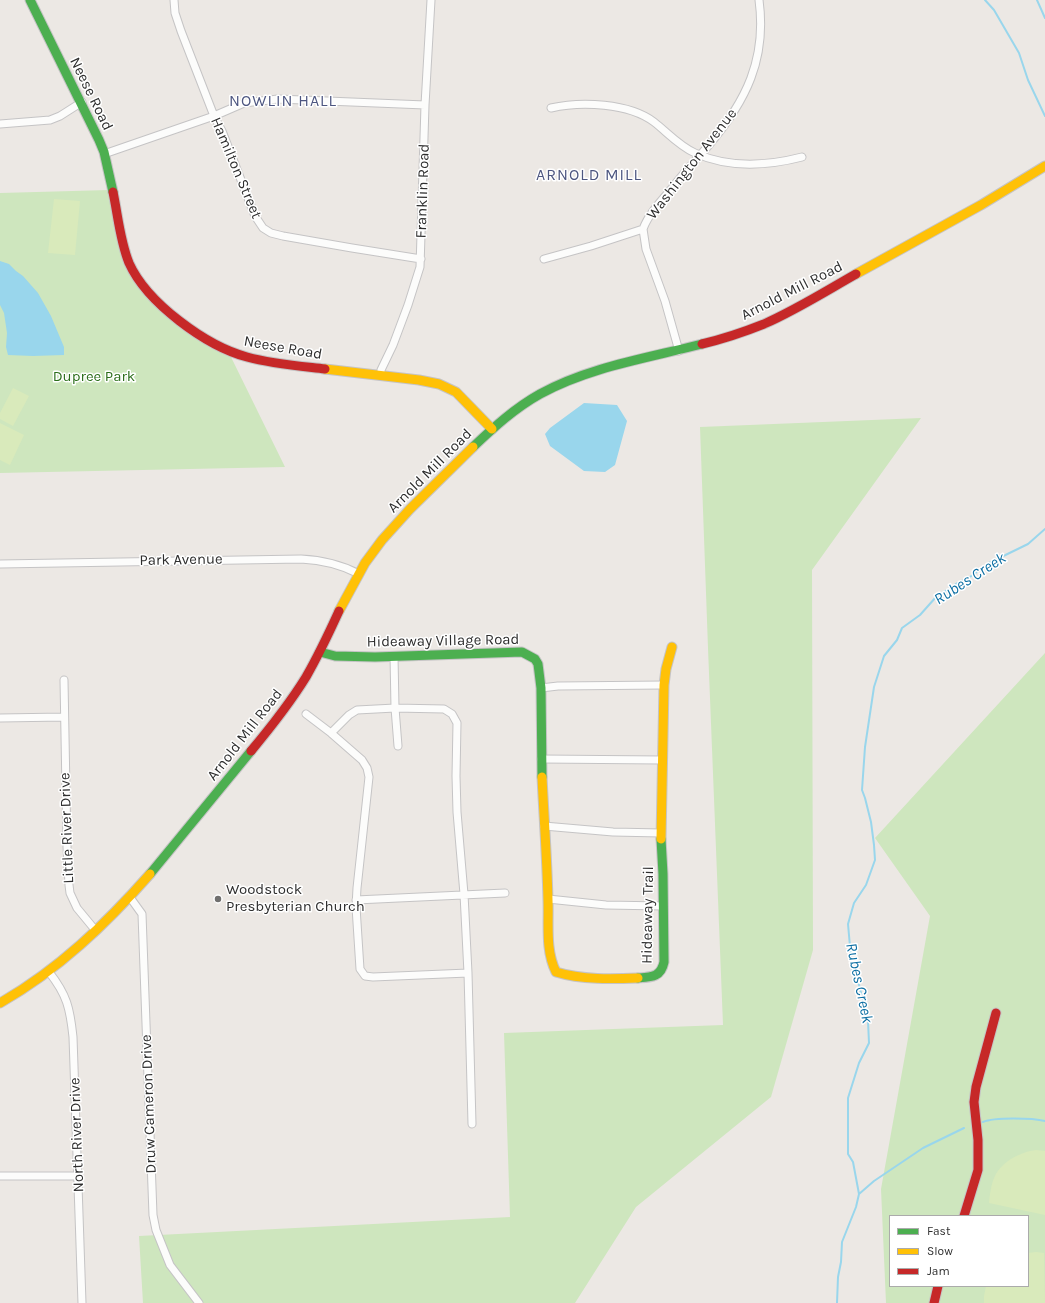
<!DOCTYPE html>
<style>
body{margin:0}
#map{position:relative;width:1045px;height:1303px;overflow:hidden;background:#ece8e4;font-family:Karla,sans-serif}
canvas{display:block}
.legend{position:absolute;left:889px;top:1215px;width:140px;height:72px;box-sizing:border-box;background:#fff;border:1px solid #ababab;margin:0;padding:5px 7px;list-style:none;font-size:12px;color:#2e2e2e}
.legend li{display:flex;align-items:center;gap:8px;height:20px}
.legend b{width:20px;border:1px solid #ababab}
</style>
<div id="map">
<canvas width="1045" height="1303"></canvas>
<ul class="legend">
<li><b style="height:5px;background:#4caf50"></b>Fast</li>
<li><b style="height:5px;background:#ffc107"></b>Slow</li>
<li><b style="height:5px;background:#c62828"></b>Jam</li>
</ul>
</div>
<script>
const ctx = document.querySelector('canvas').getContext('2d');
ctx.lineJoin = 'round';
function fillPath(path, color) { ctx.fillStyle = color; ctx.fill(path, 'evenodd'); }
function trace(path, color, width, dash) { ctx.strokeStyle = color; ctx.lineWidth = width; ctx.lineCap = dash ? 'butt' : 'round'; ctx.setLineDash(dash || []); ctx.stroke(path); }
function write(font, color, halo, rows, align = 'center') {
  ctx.font = font + ' Karla,sans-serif'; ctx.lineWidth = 3; ctx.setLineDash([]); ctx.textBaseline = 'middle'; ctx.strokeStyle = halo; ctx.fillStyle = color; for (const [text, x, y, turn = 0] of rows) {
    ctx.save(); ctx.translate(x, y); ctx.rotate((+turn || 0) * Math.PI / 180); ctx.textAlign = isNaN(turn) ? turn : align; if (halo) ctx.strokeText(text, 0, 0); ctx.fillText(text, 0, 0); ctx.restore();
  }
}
fillPath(new Path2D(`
 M109 190 135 282 231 357 285 467 0 473V193Z
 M921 418 812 570 813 950 771 1097 636 1207 575 1303H143L139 1236 510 1217 504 1033 723 1025 708 648 700 427Z
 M1045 653V1303H886L881 1189 930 916 875 838ZM890 1216H1028V1286H890Z`), '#cee6be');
fillPath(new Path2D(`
 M54 199 80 201 75 255 48 253Z
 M13 388 29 396 13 426 0 419V413Z
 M0 423 24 435 10 465 0 460Z
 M1036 1150 1045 1151V1215L989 1203C990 1194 991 1184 995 1176 1002 1161 1021 1152 1036 1150Z
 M1036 1252 1044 1253 1045 1303H984V1296L986 1286H1028V1253Z`), '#d9eabb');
fillPath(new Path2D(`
 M0 261 9 264 16 271 23 276 38 293 51 316 64 347V355L33 356 8 355 6 347 7 333 4 313 0 305Z
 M584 403 617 405 627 421 615 465 605 472 584 471 550 446 545 434 550 428Z`), '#99d6ec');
trace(new Path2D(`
 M985 0 994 10 1019 53 1028 80 1045 116
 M1037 0 1045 18
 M983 1122C994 1117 1033 1118 1045 1121
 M859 1194 874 1181 923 1148 964 1128
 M837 1303 838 1277 841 1262 842 1242 856 1207 859 1194 853 1162 848 1154V1098L859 1063 869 1043 868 1021 858 981 852 969 848 924 854 903 866 885 875 860 874 845 871 822 865 798 862 790 865 747 874 687 884 656 897 640 902 628 920 615 936 597 956 584 970 577 989 563 1028 544 1045 529`), '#99d6ec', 2);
const street = new Path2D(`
 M174 0 175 13 181 31 214 116 222 131 255 216 263 228 271 233 283 236 352 248 421 259
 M551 108C581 101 629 103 654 122 667 132 679 146 695 153 728 168 767 166 802 157
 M0 124 50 120 60 116 82 102
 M104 154 214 116 244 103 278 99 425 105
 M544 259 591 246 643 229
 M679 351 665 301 646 249 643 229C649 213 662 200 673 187 684 172 697 159 709 145 746 101 767 59 759 0
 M381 375V370L393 345 408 305 420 267 425 105 431 0
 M0 564 301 559C322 560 340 564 359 574
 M394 656 395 708 398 746
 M64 680 67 847 69 885 70 893 77 908 96 931
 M541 688 558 686 664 685
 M306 714 331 733 362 760 367 768 369 777 357 888 356 907 360 969 365 976 373 977 468 973
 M0 718 64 717
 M331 733 349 715 357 710 395 708 444 709 452 714 457 723 456 776 457 812 464 894 468 973 472 1124
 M541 759 662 760
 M544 826 613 832 661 833
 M129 896 142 914 153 1215 156 1230 170 1265 199 1303
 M548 899 606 905 663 906
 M356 900 505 893
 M49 972C67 995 70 1008 73 1037L82 1303
 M0 1176H78`);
const fast = new Path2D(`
 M30 0 99 140 104 152 113 192
 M473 447C494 427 515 408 540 394 589 367 648 358 702 344
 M320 652 335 656 375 657 522 652 535 659 538 664 541 688 542 777
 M150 874 251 751
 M638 978C652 977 661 977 664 962L663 874 661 839`);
const slow = new Path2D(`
 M856 274 981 205 1045 166
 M325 369 419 380 439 384 456 392 492 429
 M339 611 365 563 382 540 410 509 473 447
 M542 777C544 818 547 859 548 900 549 924 545 950 556 972 582 980 612 979 638 978
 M661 839 664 685 666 669 672 647
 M0 1003C58 970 106 924 150 874`);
const jam = new Path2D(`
 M113 192C118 216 120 241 129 263 147 303 206 346 247 357 273 364 299 366 325 369
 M702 344C723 339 744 332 764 324 796 310 826 291 856 274
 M251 751C271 727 290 703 306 677 318 656 329 633 339 611
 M964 1216 978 1170V1140L974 1102 976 1087 996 1013
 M934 1303 938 1286`);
trace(street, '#c5c4c5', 9);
trace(fast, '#c5c4c5', 11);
trace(slow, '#c5c4c5', 11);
trace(jam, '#c5c4c5', 11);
trace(street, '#fcfcfb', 7);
trace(fast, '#4caf50', 9);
trace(slow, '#ffc107', 9);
trace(jam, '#c62828', 9);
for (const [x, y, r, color] of [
 [218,899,4,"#706f6e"]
]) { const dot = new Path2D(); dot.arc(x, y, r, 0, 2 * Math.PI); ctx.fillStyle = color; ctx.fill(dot); trace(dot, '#fff', 1.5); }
write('15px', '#2e2e2e', '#fff', [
 ["Neese Road",91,94,64],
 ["Washington Avenue",692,164,-52],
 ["Hamilton Street",236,168,67],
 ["Franklin Road",423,191,-88],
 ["Arnold Mill Road",792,291,-27],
 ["Neese Road",283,348,10],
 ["Arnold Mill Road",430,471,-45],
 ["Park Avenue",181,560,-1],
 ["Hideaway Village Road",443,641,-1],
 ["Arnold Mill Road",245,735,-52],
 ["Little River Drive",67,828,-92],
 ["Hideaway Trail",648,915,-89],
 ["Druw Cameron Drive",149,1104,-92],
 ["North River Drive",77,1135,-92]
]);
write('15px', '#2c6e1b', '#fff', [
 ["Dupree Park",94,377]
]);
write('15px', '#2e2e2e', '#fff', [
 ["Woodstock",226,890],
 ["Presbyterian Church",226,907]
], 'left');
ctx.letterSpacing = '1px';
write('16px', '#4d5680', '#fff', [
 ["NOWLIN HALL",283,101],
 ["ARNOLD MILL",589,175]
]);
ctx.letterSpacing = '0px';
write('italic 16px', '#0d6fa3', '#fff', [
 ["Rubes Creek",970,579,-33],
 ["Rubes Creek",859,983,78]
]);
</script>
